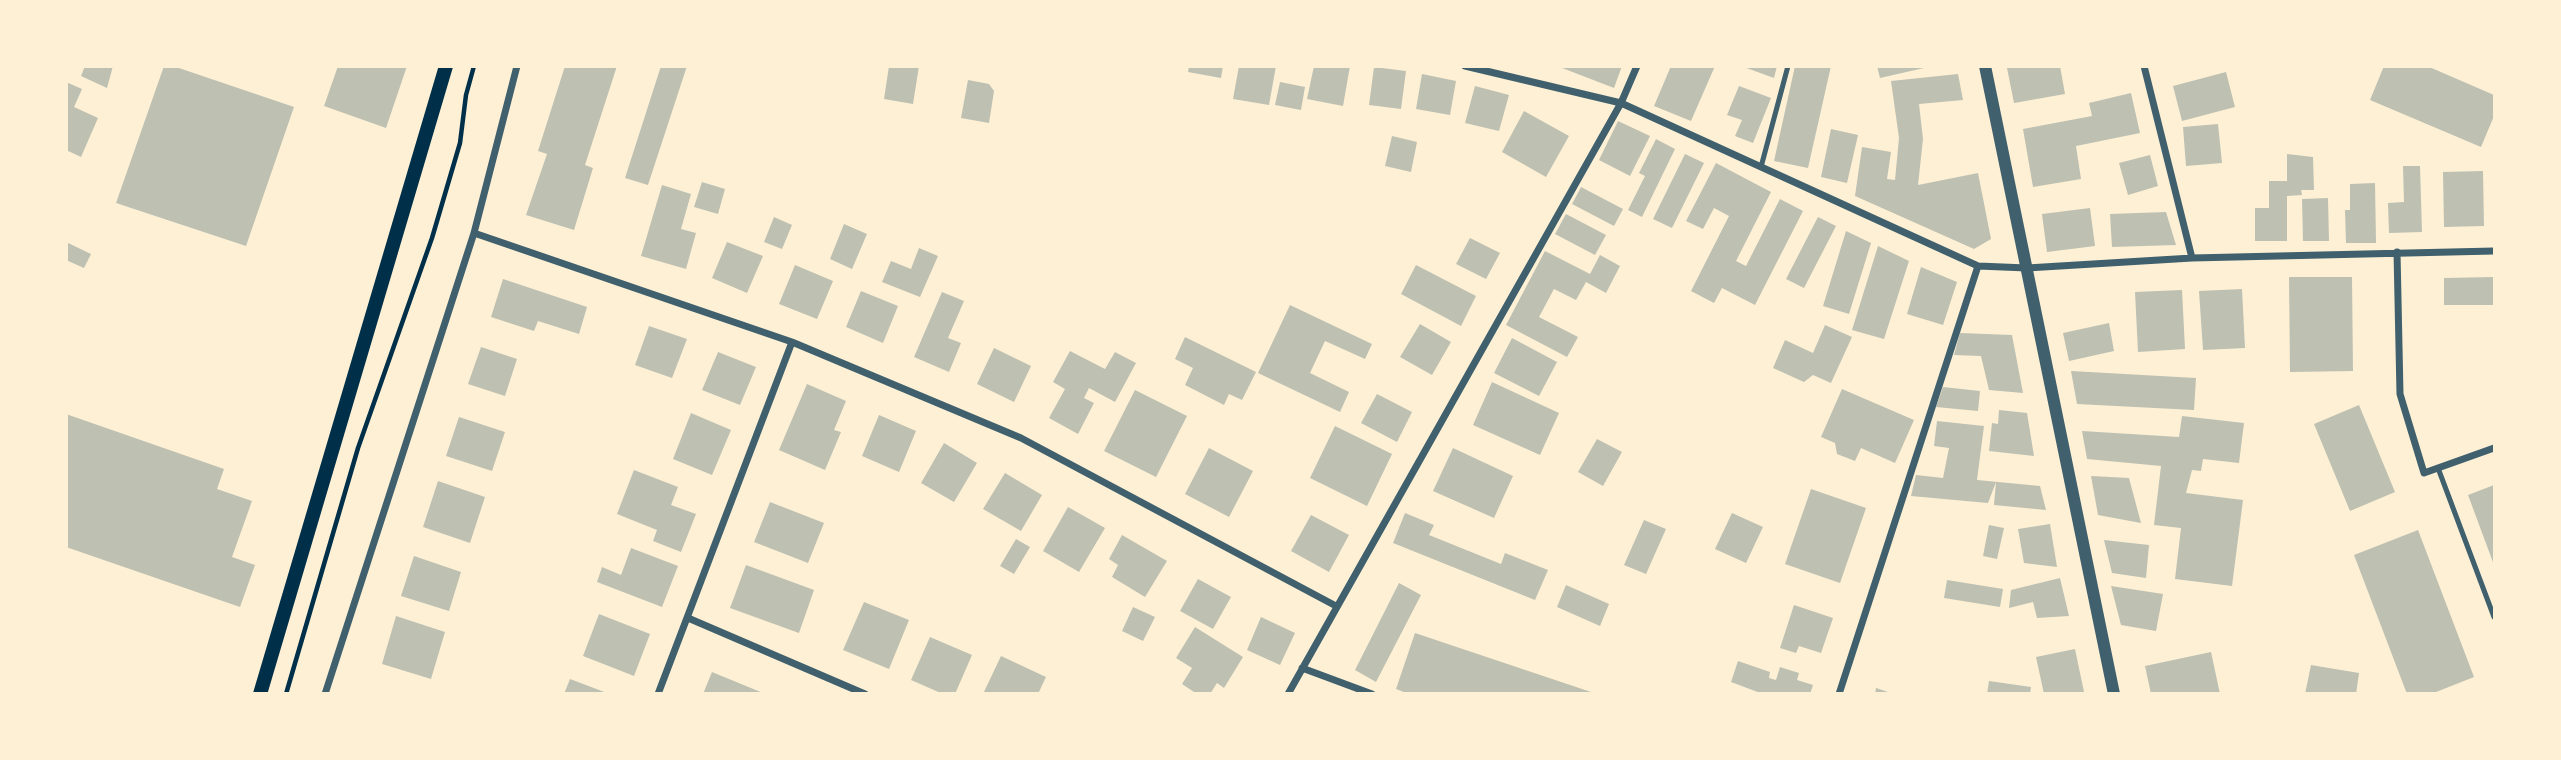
<!DOCTYPE html>
<style>
body{margin:0}
#map{position:relative;width:2561px;height:760px;overflow:hidden;background:#fdf0d5;font-family:Jost,sans-serif}
canvas{display:block}
.frame{position:absolute;inset:0;border:68px solid #fdf0d5;pointer-events:none}
</style>
<div id="map">
<canvas width="2561" height="760"></canvas>
<div class="frame"></div>
</div>
<script>
const ctx = document.querySelector('canvas').getContext('2d');
ctx.lineJoin = 'round';
function fillPath(path, color) { ctx.fillStyle = color; ctx.fill(path, 'evenodd'); }
function trace(path, color, width, dash) { ctx.strokeStyle = color; ctx.lineWidth = width; ctx.lineCap = dash ? 'butt' : 'round'; ctx.setLineDash(dash || []); ctx.stroke(path); }
fillPath(new Path2D(`
 M85 66H113L107 88 81 76Z
 M164 66H173L294 107 246 246 116 203Z
 M338 66H407L386 128 324 106Z
 M565 66H617L585 165 593 168 574 230 526 215 547 154 538 151Z
 M661 66H687L648 185 625 178Z
 M889 66H919L913 104 884 99Z
 M1189 66H1223L1221 78 1188 72Z
 M1239 66H1276L1269 105 1233 99Z
 M1314 66H1350L1343 106 1307 99Z
 M1557 66H1622L1614 88Z
 M1671 66H1715L1691 121 1654 106Z
 M1741 66H1777L1774 78Z
 M1795 66H1831L1808 168 1774 161Z
 M1877 66H1924V68L1880 78Z
 M2016 66H2060L2065 94 2014 103 2007 68Z
 M2384 66H2427L2494 95V116L2481 147 2370 100Z
 M1374 67 1406 71 1401 109 1369 105Z
 M2226 72 2235 107 2182 121 2173 86Z
 M1422 74 1456 81 1450 115 1416 109Z
 M1958 74 1963 100 1919 104 1923 139 1918 185 1978 173 1991 239 1974 249 1855 196 1862 147 1891 152 1887 179 1895 180 1899 138 1891 81Z
 M968 80 989 84 994 91 989 123 961 118Z
 M66 82 82 89 74 107 98 118 81 157 66 150Z
 M1280 82 1305 87 1301 110 1275 105Z
 M1475 86 1509 95 1499 131 1465 123Z
 M1739 86 1771 98 1753 143 1735 136 1742 120 1727 115Z
 M2131 93 2140 133 2076 146 2081 179 2033 187 2023 129 2092 116 2089 103Z
 M1524 111 1569 136 1546 177 1502 152Z
 M1618 121 1650 136 1630 176 1599 160Z
 M2218 124 2222 163 2186 166 2183 127Z
 M1831 129 1858 135 1847 183 1821 177Z
 M1392 136 1417 142 1411 172 1385 166Z
 M1656 139 1675 149 1642 217 1628 210 1645 176 1639 173Z
 M1685 154 1704 163 1672 228 1653 219Z
 M2287 154 2313 157 2314 190H2301L2302 195 2287 196V241H2255V208H2269V181H2287Z
 M2150 155 2158 186 2128 195 2119 163Z
 M1716 163 1771 192 1736 261 1746 266 1780 199 1803 211 1755 305 1722 288 1714 303 1691 291 1729 216 1714 208 1703 229 1686 221Z
 M2403 166H2420L2422 232 2389 233 2388 203 2404 202Z
 M2483 171 2484 226 2444 227 2443 172Z
 M702 182 725 189 718 214 694 207Z
 M2375 183 2376 243H2346L2345 210H2350V184Z
 M662 185 691 194 681 229 696 233 686 269 641 256Z
 M1581 187 1623 209 1614 226 1572 204Z
 M2328 198 2329 241H2303L2302 199Z
 M2090 208 2095 246 2047 252 2042 214Z
 M2166 212 2176 245 2112 247 2110 214Z
 M1566 214 1606 235 1595 255 1555 234Z
 M774 217 792 225 782 249 764 242Z
 M1818 217 1836 226 1804 288 1786 279Z
 M844 224 867 234 852 269 830 259Z
 M1846 231 1871 243 1849 314 1823 306Z
 M1470 238 1500 253 1486 279 1456 264Z
 M66 242 91 254 84 268 66 260Z
 M727 242 763 256 747 293 712 278Z
 M1878 246 1909 261 1884 339 1852 330Z
 M919 248 938 256 920 297 882 282 891 261 911 269Z
 M1545 251 1590 274 1600 255 1620 266 1606 293 1586 282 1576 300 1554 289 1539 317 1578 337 1567 357 1506 325Z
 M795 265 833 281 817 319 779 304Z
 M1416 265 1476 296 1461 326 1401 294Z
 M1921 267 1957 282 1943 325 1907 314Z
 M2289 277H2352L2353 371 2290 372Z
 M2494 277V305H2444V278Z
 M503 279 587 307 579 334 538 321 534 331 491 317Z
 M2242 289 2245 348 2203 350 2199 291Z
 M2182 290 2185 349 2138 352 2135 292Z
 M861 291 898 306 883 343 846 327Z
 M942 292 964 301 948 338 961 343 949 372 914 357Z
 M1290 305 1372 344 1365 359 1325 341 1310 373 1349 392 1340 412 1258 373Z
 M2109 323 2114 351 2069 361 2063 333Z
 M1420 324 1451 342 1432 375 1400 357Z
 M1825 325 1852 337 1831 383 1813 375 1804 382 1773 368 1785 340 1813 353Z
 M649 326 687 339 672 378 635 365Z
 M1960 333 2012 335 2023 393 1989 390 1981 356 1954 355Z
 M1185 337 1256 372 1242 400 1229 394 1224 405 1185 385 1193 368 1175 359Z
 M1512 338 1557 362 1539 396 1494 373Z
 M481 347 517 359 505 396 468 384Z
 M994 348 1031 366 1014 402 977 384Z
 M1070 351 1105 369 1115 352 1136 363 1115 402 1089 388 1084 398 1094 403 1078 434 1049 418 1065 389 1053 382Z
 M718 352 756 367 740 405 702 390Z
 M2071 371 2196 378 2194 410 2077 404Z
 M1492 382 1559 413 1540 455 1473 425Z
 M807 384 846 401 834 430 841 432 825 470 779 450Z
 M1943 387 1980 391 1978 411 1936 407Z
 M1842 389 1914 420 1895 463 1861 448 1855 461 1837 454 1835 443 1821 437Z
 M1135 390 1187 416 1156 477 1104 451Z
 M1377 394 1412 412 1397 442 1361 423Z
 M2359 405 2395 492 2350 511 2314 424Z
 M1999 410 2027 413 2034 456 1989 451 1992 423 1998 424Z
 M691 413 731 430 712 475 673 459Z
 M66 414 224 469 217 489 252 501 232 557 255 565 240 607 66 547Z
 M879 415 916 431 899 472 862 456Z
 M2182 416 2244 423 2239 463 2203 459 2201 471 2192 470 2186 493 2243 500 2232 586 2175 579 2181 528 2154 525 2161 466 2087 459 2082 431 2179 437Z
 M459 417 505 432 492 471 446 456Z
 M1937 421 1984 426 1977 480 2040 486 2046 510 1994 505 1996 482 1988 503 1911 496 1916 475 1943 478 1949 448 1934 446Z
 M1335 426 1392 454 1367 506 1310 478Z
 M1597 439 1622 452 1603 486 1578 472Z
 M944 443 977 463 954 502 921 483Z
 M1209 448 1253 471 1229 517 1185 494Z
 M1453 448 1513 476 1494 518 1433 491Z
 M634 470 678 487 671 505 696 514 681 552 653 541 657 530 617 514Z
 M1005 473 1042 495 1021 531 983 509Z
 M2091 476 2129 478 2141 523 2098 515Z
 M438 481 485 497 470 543 423 527Z
 M2494 485V565L2468 495Z
 M1811 489 1866 508 1840 583 1785 564Z
 M770 502 824 523 808 563 754 542Z
 M1068 507 1105 528 1079 572 1043 551Z
 M1405 513 1434 525 1429 535 1501 564 1505 553 1548 570 1535 600 1393 543Z
 M1732 513 1763 527 1746 563 1715 549Z
 M1311 515 1349 535 1329 572 1291 551Z
 M1644 520 1666 529 1646 574 1624 565Z
 M2050 524 2057 567 2024 563 2018 529Z
 M1989 525 2004 528 1997 559 1983 556Z
 M2418 530 2474 677 2431 694H2407L2354 555Z
 M1122 535 1167 561 1145 597 1112 577 1118 565 1109 559Z
 M1016 539 1030 547 1014 574 1000 566Z
 M2104 540 2149 545 2146 578 2112 573Z
 M631 548 678 566 662 607 597 582 602 567 621 575Z
 M414 556 461 572 449 611 401 596Z
 M746 565 814 590 799 633 730 608Z
 M2060 578 2069 616 2037 618 2033 602 2009 608 2011 590Z
 M1198 579 1231 597 1213 629 1180 611Z
 M1947 580 2003 589 2000 607 1944 598Z
 M1399 583 1421 595 1376 682 1355 670Z
 M1566 585 1609 604 1600 626 1557 607Z
 M2111 586 2163 594 2156 631 2121 625Z
 M864 602 909 620 889 669 843 650Z
 M1794 605 1833 618 1821 653 1799 646 1796 653 1780 648Z
 M1133 607 1155 617 1143 641 1122 631Z
 M599 614 650 634 634 676 583 656Z
 M396 616 445 632 431 679 382 664Z
 M1261 617 1295 633 1280 665 1247 650Z
 M1195 627 1243 657 1224 688 1217 683 1210 694H1197L1182 684 1192 668 1176 658Z
 M1415 633 1594 693V694H1409L1396 689Z
 M930 637 972 655 955 694H943L911 680Z
 M2075 649 2084 692 2044 694 2036 657Z
 M2211 652 2220 694H2151L2145 666Z
 M1001 656 1046 677 1038 694H983Z
 M1738 661 1770 672 1769 678 1776 680 1780 667 1799 673 1797 680 1813 685 1810 694H1763L1731 682Z
 M2311 665 2359 673 2356 694H2305Z
 M712 672 763 693V694H703Z
 M570 679 607 693V694H564Z
 M1989 681 2031 687 2030 694H1987Z
 M1876 688 1891 693V694H1875Z`), '#bec0b2');
trace(new Path2D(`
 M286 694 358 448 432 238 460 143 466 95 474 66`), '#003049', 4.5);
trace(new Path2D(`
 M1761 167 1788 66
 M2438 468 2494 617`), '#3f606c', 5);
trace(new Path2D(`
 M1465 66 1621 103 1978 266 2027 268 2192 258 2494 251
 M2144 66 2192 258
 M474 233 792 342 1021 438 1336 606
 M2397 252 2400 394 2424 473 2494 448
 M688 618 865 694
 M1302 668 1372 694
 M325 694 474 233 517 66
 M658 694 792 342
 M1288 694 1621 103 1637 66
 M1839 694 1978 266`), '#3f606c', 7);
trace(new Path2D(`
 M1985 66 2114 694`), '#3f606c', 12);
trace(new Path2D(`
 M260 694 446 66`), '#003049', 14);
</script>
